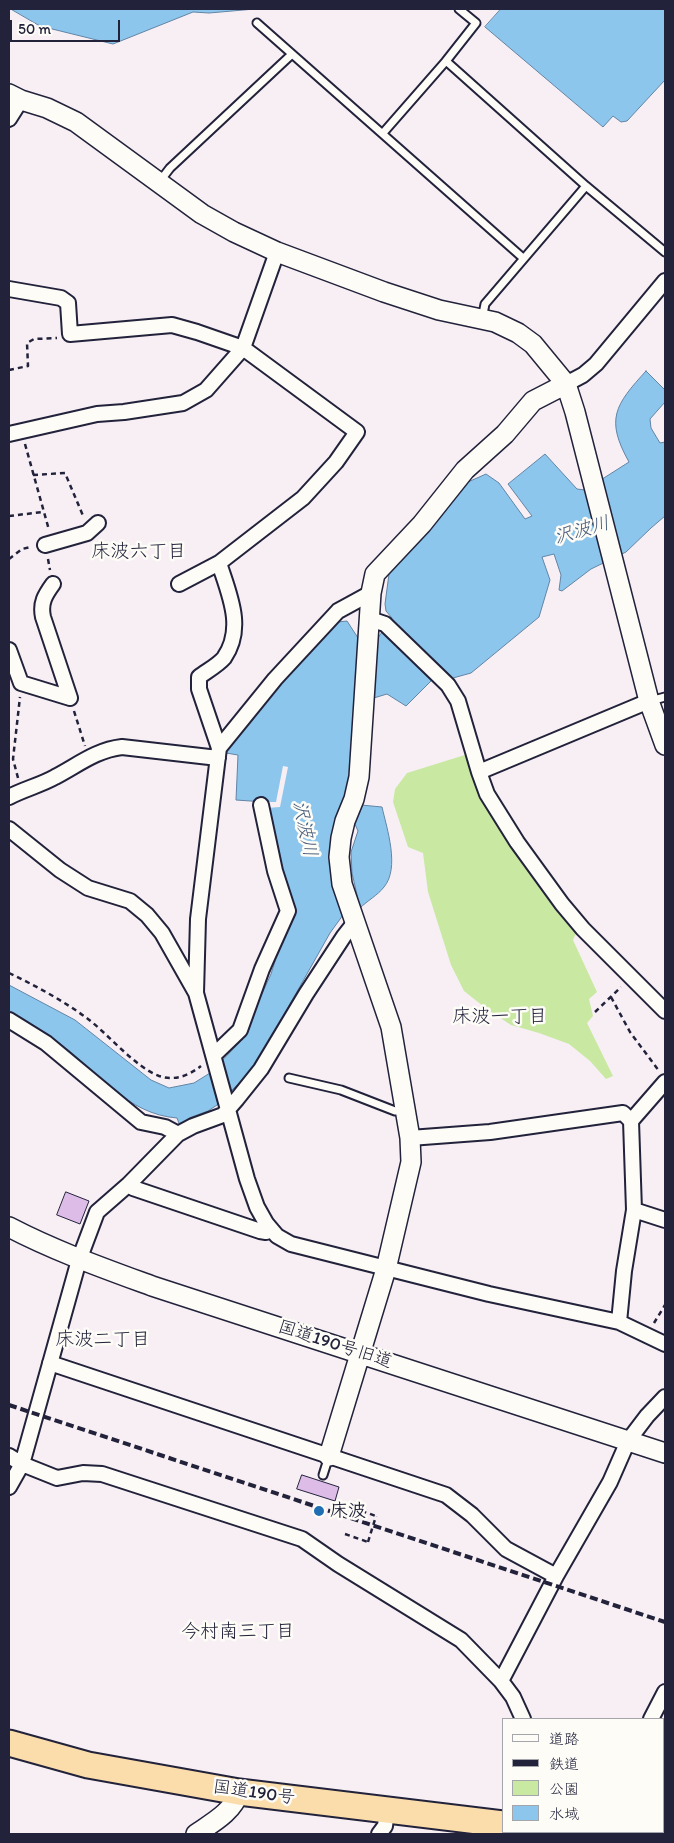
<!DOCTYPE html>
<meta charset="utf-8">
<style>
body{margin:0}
#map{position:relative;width:674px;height:1843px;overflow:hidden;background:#f7eff4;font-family:Itim,"Klee One",sans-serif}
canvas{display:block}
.frame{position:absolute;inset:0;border:10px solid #22223b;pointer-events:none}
.legend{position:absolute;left:502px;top:1718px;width:162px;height:115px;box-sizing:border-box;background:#fdfcf7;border:1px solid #a5a5ac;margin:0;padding:6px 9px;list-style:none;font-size:15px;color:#22223b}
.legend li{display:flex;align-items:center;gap:10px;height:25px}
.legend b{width:25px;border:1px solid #a5a5ac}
.scale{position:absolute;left:10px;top:20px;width:110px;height:22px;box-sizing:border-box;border:2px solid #22223b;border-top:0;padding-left:6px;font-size:15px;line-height:18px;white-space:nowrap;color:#22223b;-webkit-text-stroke:4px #fdfcf7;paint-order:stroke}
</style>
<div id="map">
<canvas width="674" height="1843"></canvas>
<div class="frame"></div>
<ul class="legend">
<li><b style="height:6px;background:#fdfcf7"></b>道路</li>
<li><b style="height:6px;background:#22223b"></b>鉄道</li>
<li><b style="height:14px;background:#c9e9a2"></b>公園</li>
<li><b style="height:14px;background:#8dc6ec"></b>水域</li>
</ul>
<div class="scale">50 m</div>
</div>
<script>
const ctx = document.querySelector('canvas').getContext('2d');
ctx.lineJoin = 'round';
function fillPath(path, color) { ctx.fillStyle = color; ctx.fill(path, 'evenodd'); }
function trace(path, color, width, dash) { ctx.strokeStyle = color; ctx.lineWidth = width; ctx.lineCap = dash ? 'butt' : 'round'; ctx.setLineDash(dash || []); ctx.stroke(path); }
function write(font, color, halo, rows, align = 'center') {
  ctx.font = font + ' Itim,"Klee One",sans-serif'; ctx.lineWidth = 5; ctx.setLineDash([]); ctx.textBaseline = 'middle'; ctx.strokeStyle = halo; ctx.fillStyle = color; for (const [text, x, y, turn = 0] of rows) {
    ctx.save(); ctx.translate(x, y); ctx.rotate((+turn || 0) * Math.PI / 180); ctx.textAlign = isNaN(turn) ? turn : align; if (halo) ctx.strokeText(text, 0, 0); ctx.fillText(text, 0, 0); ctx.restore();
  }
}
fillPath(new Path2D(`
 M468 754 577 931 573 940 597 992 589 999 593 1016 587 1023 613 1076 606 1079 590 1061 569 1044 539 1033 511 1025 488 1010 464 991 451 965 428 892 423 853 408 847 393 802 395 789 407 773Z`), '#c9e9a2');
const water = new Path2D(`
 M11 9H255L209 13 193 12 113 44 40 26Z
 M501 9H665V80L627 121 621 122 613 116 603 127 485 27Z
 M646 371 665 390V402L650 419 651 428 660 443 665 442V516L651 528 626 552 591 569 562 591 559 590 561 575 554 554 542 557 550 580 539 617 471 673 453 678 423 649 412 660 432 680 406 706 387 694 357 703 361 805 382 807C387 829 400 868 384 887 378 895 367 901 360 908L352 873 351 852 358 831 354 822 334 829 329 855 332 878 343 915 330 933 254 1068 217 1105 208 1111 189 1118 180 1126 177 1118C127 1114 99 1073 62 1045 46 1032 26 1023 9 1013V985L75 1020 151 1080 169 1088 194 1083 210 1073 240 1042 271 974 292 906 265 802 236 800 238 755 226 753V748L284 679 338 622 347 621 360 641 375 642 392 618 386 611 385 604 389 574 468 482 486 474 499 483 525 519 532 516 508 484 545 454 577 489 585 490 629 462C605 419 615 405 646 371Z`);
fillPath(water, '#8dc6ec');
trace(water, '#6284a5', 1);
fillPath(new Path2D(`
 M283 766 288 767 280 807 267 808 265 802H276Z`), '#f7eff4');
const building = new Path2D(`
 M66 1192 89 1201 80 1224 57 1215Z
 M302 1475 339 1487 335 1501 297 1489Z`);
fillPath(building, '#ddbce8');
trace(building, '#22223b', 1);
const lane = new Path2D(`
 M459 9 476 23 446 61 586 186 665 252
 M257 23 523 258
 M383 133 446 61
 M160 181 170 168 291 55
 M482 319 485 304 586 186
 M650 701 665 697
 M289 1078 341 1090 395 1111 405 1110
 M323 1475 329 1456`);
const street = new Path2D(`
 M9 119 21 100
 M9 289 61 298 68 303 70 334 172 325 197 332 243 348 357 432 336 462 303 498 219 563C229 594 245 628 224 658 218 665 207 671 199 677V689L219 748 198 919 196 993
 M566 384 583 375 596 364 665 281
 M9 434 97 414 124 412 183 403 206 390 243 348 277 252
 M45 545 87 533 98 523
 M53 584C45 595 40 603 43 617L70 698
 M179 584 219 563
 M370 619 385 624 448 685 458 701 479 772 487 794 517 842 562 904 583 929 665 1011
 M9 650 21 683 70 698
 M219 748 275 679 338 611 371 593
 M479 772 649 701
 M9 797C24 789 41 785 55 777 78 765 96 750 122 747L218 758
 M9 829 60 870 88 888 130 901 147 915 162 933 196 993 247 1179 257 1207 266 1223 277 1236 291 1244 489 1294 619 1322 665 1344
 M9 1020 46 1043 141 1122 165 1127 178 1134 193 1126 223 1115 237 1099 261 1069 306 994 344 936 355 922
 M214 1055 240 1030 262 969 288 911 275 871 261 805
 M631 1121 665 1082
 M410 1138 490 1132 623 1113 631 1121 634 1210 624 1271 619 1322
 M129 1184 133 1188 260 1231 266 1232 272 1230
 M634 1210 665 1220
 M50 1363 446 1495 472 1515 506 1549 556 1576
 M9 1456 22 1464 57 1478 83 1473 102 1474 302 1539 338 1564 461 1640 501 1681 513 1697 523 1719
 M9 1487 22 1464 79 1260 97 1212 129 1184 178 1134
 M501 1681 556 1576 610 1482 628 1441 647 1416 665 1397
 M651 1719 665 1692
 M663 1767 665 1768
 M379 1834 385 1826 387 1811`);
const secondary = new Path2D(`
 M9 94 21 100 47 108 76 122 202 214 234 232 277 252 384 292 439 310 495 322 518 333 533 344 566 384 575 412 649 701 665 745
 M9 1227C55 1251 103 1268 152 1286L665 1453
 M329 1456 386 1269 411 1162 410 1138 391 1027 342 884 339 857 341 838 345 821 354 799 359 777 371 593 375 574 422 524 465 470 505 434 533 401 566 384
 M196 1834C212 1823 233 1812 239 1792`);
const highway = new Path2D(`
 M9 1743 88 1765 239 1792 503 1824
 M562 1832 581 1834`);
trace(lane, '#22223b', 11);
trace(street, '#22223b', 18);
trace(secondary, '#22223b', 22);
trace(highway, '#22223b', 29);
trace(new Path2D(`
 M9 370 28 366 27 343 34 339 57 338
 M25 444 49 530
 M33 475 65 473 84 518
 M9 516 43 512
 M9 559 22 549 31 547
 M48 559 50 570
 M74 711 85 746
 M18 778 13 759 20 697
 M9 973C36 986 64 1001 88 1019 109 1035 135 1067 159 1076 175 1081 188 1076 201 1066
 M611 997 630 1032 659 1071
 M595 1012 621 987
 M654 1323 665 1305
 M353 1508 376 1516
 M345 1534 368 1542`), '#22223b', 2.5, [5, 4]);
trace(lane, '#fdfcf7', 7);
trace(street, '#fdfcf7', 14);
trace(secondary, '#fdfcf7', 19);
trace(highway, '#faddab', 25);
trace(new Path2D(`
 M9 1405 665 1622`), '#22223b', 4, [8, 4]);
trace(new Path2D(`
 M368 1542 376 1516`), '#22223b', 2.5, [5, 4]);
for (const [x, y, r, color] of [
 [319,1511,6,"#1f6fb2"]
]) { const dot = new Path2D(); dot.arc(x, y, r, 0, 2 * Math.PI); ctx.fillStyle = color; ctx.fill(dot); trace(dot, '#fdfcf7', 2); }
write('18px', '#22223b', '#fdfcf7', [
 ["国道190号旧道",335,1345,18],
 ["国道190号",254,1793,8]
]);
write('bold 18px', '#22223b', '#fdfcf7', [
 ["床波",330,1511]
], 'left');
write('italic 19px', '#475b79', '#fdfcf7', [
 ["沢波川",582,531,-16],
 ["沢波川",304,829,78]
]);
write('19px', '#22223b', '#fdfcf7', [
 ["床波六丁目",139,552],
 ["床波一丁目",500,1017],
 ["床波二丁目",103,1340],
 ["今村南三丁目",238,1632]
]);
</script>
